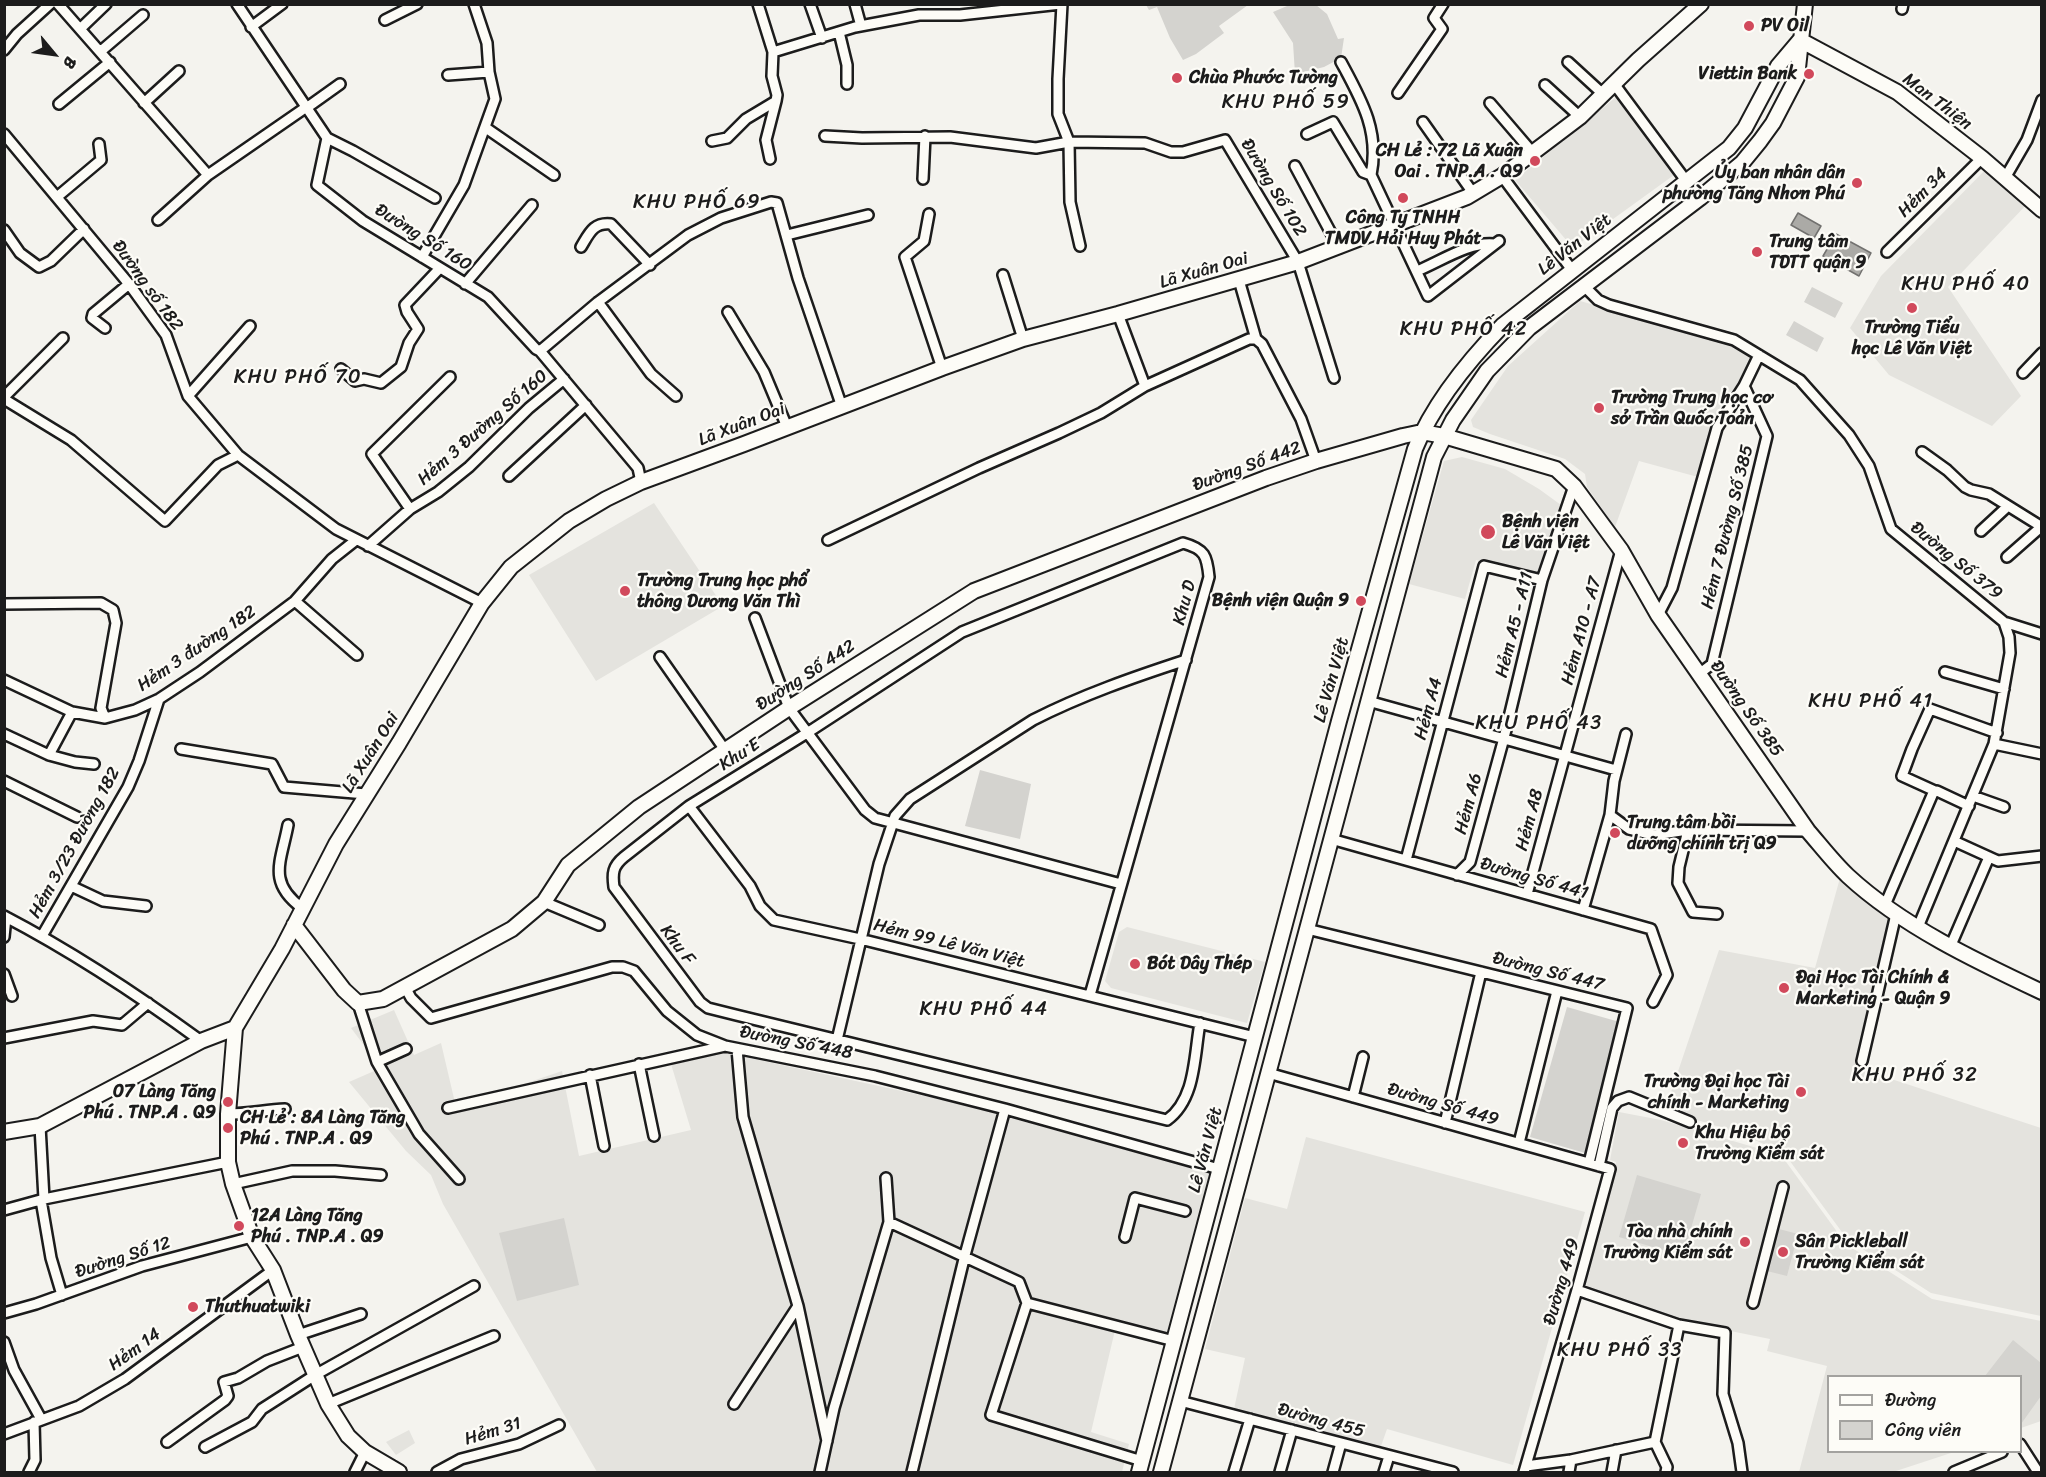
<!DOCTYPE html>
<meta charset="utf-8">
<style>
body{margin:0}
#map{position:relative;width:2046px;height:1477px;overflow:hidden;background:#f4f3ee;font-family:Sriracha,sans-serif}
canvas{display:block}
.frame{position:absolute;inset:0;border:6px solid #1c1c1c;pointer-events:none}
.legend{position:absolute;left:1827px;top:1375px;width:195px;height:78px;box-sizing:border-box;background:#fdfcf7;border:2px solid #a3a29f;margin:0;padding:8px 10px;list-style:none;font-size:18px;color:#1c1c1c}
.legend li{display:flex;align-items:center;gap:12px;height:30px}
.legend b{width:30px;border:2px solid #a3a29f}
.north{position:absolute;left:24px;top:24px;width:60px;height:60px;-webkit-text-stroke:4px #fdfcf7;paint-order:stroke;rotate:119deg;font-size:16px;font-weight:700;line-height:24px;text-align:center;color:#1c1c1c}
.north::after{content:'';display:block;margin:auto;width:21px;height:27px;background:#1c1c1c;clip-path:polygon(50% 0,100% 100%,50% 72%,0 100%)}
</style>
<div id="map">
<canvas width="2046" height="1477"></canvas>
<div class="frame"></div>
<ul class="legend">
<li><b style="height:8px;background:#fdfcf7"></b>Đường</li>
<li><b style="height:16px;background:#d4d3cf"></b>Công viên</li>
</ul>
<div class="north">B</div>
</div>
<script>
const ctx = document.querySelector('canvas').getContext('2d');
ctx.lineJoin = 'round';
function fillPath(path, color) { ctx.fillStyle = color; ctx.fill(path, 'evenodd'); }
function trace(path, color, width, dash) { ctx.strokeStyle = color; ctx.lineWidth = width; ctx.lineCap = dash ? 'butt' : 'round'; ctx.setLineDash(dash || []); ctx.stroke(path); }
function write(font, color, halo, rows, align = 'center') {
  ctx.font = font + ' Sriracha,sans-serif'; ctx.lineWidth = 4.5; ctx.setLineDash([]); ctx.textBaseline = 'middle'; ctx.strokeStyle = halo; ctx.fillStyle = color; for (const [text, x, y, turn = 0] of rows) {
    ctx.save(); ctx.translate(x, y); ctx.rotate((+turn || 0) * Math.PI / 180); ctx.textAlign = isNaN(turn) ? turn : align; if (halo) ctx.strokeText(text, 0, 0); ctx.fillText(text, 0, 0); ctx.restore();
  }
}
fillPath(new Path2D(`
 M1616 97 1674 175 1573 248 1515 180Z
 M1989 166 2030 201 1948 287 2021 396 1992 426 1889 375 1850 328 1881 276Z
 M1580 301 1729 343 1752 356 1735 396 1724 395 1698 477 1639 461 1615 527 1587 487 1585 474 1565 459 1490 434 1473 427 1471 420 1508 366Z
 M1462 457 1505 469 1539 489 1561 505 1537 577 1476 560 1465 599 1409 584 1444 461Z
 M654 503 723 606 596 681 529 575Z
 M1840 878 1893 920 1859 1065 1876 1074 2041 1128V1316L1931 1293 1847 1239 1784 1153 1739 1133 1665 1110 1719 950 1815 968Z
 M1127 927 1265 962 1247 1023 1111 988 1105 981 1119 932Z
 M394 1010 414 1055 441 1043 456 1107 562 1071 579 1156 691 1130 671 1064 700 1050 722 1052 994 1111 1000 1115 1218 1175 1174 1341 1116 1326 1091 1432 1129 1444 1122 1472H597L443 1204 431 1175 406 1151 349 1082 381 1068 351 1028Z
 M1619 1112 1661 1120 1781 1155 1846 1244 1932 1299 2041 1321V1421L2021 1428 2020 1376H1828V1452H1954L1893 1472H1799L1827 1366 1767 1351 1770 1339 1681 1321 1584 1287 1616 1162 1610 1160Z
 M1306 1137 1585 1212 1513 1465 1387 1429 1380 1449 1234 1409 1245 1358 1205 1349 1245 1198 1287 1209Z
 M409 1430 415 1443 396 1455 386 1442Z`), '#e4e3de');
fillPath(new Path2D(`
 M1300 4 1316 5 1327 14 1338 39 1344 38 1341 58 1324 67 1295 74 1293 43 1273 12 1287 6Z
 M1146 5H1248L1219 26 1224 33 1196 54 1183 60 1170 38 1157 7 1149 10Z
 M1812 287 1843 303 1835 318 1804 302Z
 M1794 321 1824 338 1817 352 1786 335Z
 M980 770 1031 784 1020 839 965 826Z
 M1567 1007 1623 1023 1585 1153 1530 1137Z
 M1637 1175 1701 1194 1683 1256 1619 1237Z
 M564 1218 579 1285 517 1301 499 1233Z
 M1779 1229 1798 1234 1787 1276 1767 1271Z
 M2013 1340 2041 1363V1396L2021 1424 2020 1376H1985Z`), '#d4d3cf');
const water = new Path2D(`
 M1798 213 1821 226 1814 238 1791 225Z
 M1836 234 1871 253 1859 276 1823 256Z`);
fillPath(water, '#abaaa6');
trace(water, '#72716f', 1.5);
const street = new Path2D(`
 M58 4 208 175
 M237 4 327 138 317 185 363 221 488 297 536 349 540 351 638 468 641 482
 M758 4 773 52 855 27 919 15H960L1061 4
 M810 4 822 38
 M855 4 861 26
 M1062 4 1058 79V114L1069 142 1145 143 1171 152H1183L1225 140 1298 262 1334 378
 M1902 9 1903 4
 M385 20 417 4
 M251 27 282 4
 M80 29 106 4
 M839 32 847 65V84
 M4 50 17 34 50 4
 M101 51 143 15
 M1341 62C1361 99 1380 131 1371 175
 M1568 62 1604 95
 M448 75 489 72
 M1545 85 1580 117
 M1615 85 1687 182
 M1398 93 1442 29 1434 18 1443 4
 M144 103 179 71
 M1490 103 1532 152
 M59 104 110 62
 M305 109 340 84
 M1423 122 1473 193
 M486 128 554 175
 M4 134 129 284 166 335 188 396 238 455 336 529 482 603
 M1307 134 1333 122 1363 172 1371 175 1428 296 1499 241
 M825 136 862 138 950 137 1036 148 1069 142 1070 202 1080 246
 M327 138 353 151 435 198
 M712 141 727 138 746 119 776 101 777 95 772 76 773 52
 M770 159 766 140 776 101
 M1295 166 1339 248
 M1502 176 1572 270
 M2005 178 2027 140 2042 100
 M923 179 925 136
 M57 197 101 160 99 144
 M929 214 924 241 905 257 942 368
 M158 220 208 175 305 108
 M4 230 20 253 39 267 51 261 84 229
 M787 235 868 215
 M581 247C589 234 593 222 611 224L650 265
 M1887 252 1982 158
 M422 257 464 185 495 99 489 72 487 43 474 4
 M1417 271C1439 262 1471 241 1494 244
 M1003 275 1023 339
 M1239 280 1256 339 1262 344 1301 419 1316 461
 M465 284 532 205
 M1583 285 1598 300 1609 305 1734 340 1800 380 1849 435 1869 466 1891 529 2004 622 2009 637 2010 653 1994 744 1918 927
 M598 302 651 374 676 396
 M728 312 764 372 787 427
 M1118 314 1145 386
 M105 328 92 318 93 314 129 284
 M540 351 598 302 688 235 721 218 771 202 777 203 798 278 842 407
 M341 369 355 381 364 379 381 383 401 367 409 343 418 329 407 312 405 305 440 268
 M2023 373 2042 353
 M188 396 250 326
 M4 397 63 338
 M4 399 71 440 165 521 218 465 238 455
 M1922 452 1947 470 1965 487 1971 490 1989 494 2042 527
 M509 476 586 405
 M410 509 372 454 450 377
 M1981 531 2008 506
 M828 540 979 468 1059 433 1101 413 1145 386 1249 339H1256
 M368 546 410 509 438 492 469 467 529 408 564 379
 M2007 557 2041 527
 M295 601 357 655
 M4 604 101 603 113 610 116 623 101 708 105 718 135 710 159 699 200 672 295 601 332 559 356 540
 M1658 615 1672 588 1717 428 1744 386 1759 355
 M755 618 789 708 865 810 875 818 1121 884
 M2004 622 2042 634
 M660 657 725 750
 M1945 672 2004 689
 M1699 674 1712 664 1767 436 1744 386
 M4 680 72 712 105 718
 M1368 701 1616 770
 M4 734 49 755 72 712
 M1626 734 1614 781 1610 815 1629 829 1654 835 1688 830 1808 831
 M1994 744 2042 754
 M181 749 272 764 284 787 366 794
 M49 755 75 762 94 764
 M4 781 77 817
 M1935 791 1902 776 1912 749 1930 709 1997 733
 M1973 796 2004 807
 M689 806 750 886 760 906 774 920 860 939 1255 1037
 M288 825C281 862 267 882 302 908
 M1688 830 1679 867 1678 883 1693 912 1717 914
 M1331 839 1651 929 1667 975 1653 1002
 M1954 841 1998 861 2042 856
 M1406 860 1484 566 1542 580
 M1457 875 1470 862 1504 738 1542 580 1574 486
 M71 886 103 901 146 906
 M1527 894 1621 550
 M544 902 599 925
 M1885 905 1933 793 1937 791 1969 806
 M1583 910 1610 815
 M4 916C73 952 138 995 201 1041
 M1307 929 1627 1008 1589 1163
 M42 936 128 787 139 761 159 699
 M4 937 6 917
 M1951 945 1989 857
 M4 974 12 996
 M405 987 411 998 431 1018 612 967H623L634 971 667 1011 697 1035 725 1046 875 1076 1005 1109 1219 1169
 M1090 995 1209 577C1207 556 1205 549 1183 543L962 632 807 733 689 806 624 857C613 866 612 873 614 887L700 1002 708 1008 736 1015 1167 1120C1196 1099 1194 1056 1200 1023
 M358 1003 377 1062 406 1049
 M4 1038 93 1021 122 1025 148 1003
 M837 1040 879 864 895 816 910 799 1033 720C1082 695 1134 677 1186 660
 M737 1049 743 1117 798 1306 827 1441
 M1862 1061 1896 914
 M377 1062 419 1134 459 1179
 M639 1064 654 1136
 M1268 1073 1610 1169 1577 1290 1524 1472
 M590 1075 604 1146
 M1353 1097 1363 1057
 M448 1108 725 1046
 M228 1114C247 1114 265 1110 285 1109
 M1445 1123 1481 972
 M40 1126 44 1199
 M1519 1143 1557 991
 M1599 1166 1612 1108 1618 1101 1629 1097 1690 1122
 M233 1184 292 1171H335L381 1175
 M41 1200 51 1258 62 1295
 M4 1210 44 1199 228 1162
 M889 1222 1019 1282 1027 1303 991 1415 1142 1461
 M1125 1237 1135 1198 1185 1211
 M1577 1290 1679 1325 1725 1333 1723 1394 1738 1443 1742 1472
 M1027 1303 1174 1341
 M1753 1303 1783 1187
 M4 1313 36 1304 142 1266 252 1237
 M298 1335 361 1314
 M4 1342 14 1370 41 1419
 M1180 1401 1453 1472
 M328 1404 494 1336
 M734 1404 798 1306
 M4 1434 79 1406 125 1379 273 1270
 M167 1442 225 1400 228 1396 224 1382 238 1378 267 1361 303 1347
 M1655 1442 1667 1467 1666 1472
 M2020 1444 2038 1472
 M205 1447 252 1422 262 1409 315 1375 474 1286
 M1526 1466 1571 1460 1655 1442 1679 1325
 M29 1472 35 1460 34 1422
 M355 1472 365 1452
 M437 1472 461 1459 519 1444 559 1425
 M820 1472 834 1408 889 1222 886 1178
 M912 1472 965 1255 1005 1109
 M1234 1472 1250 1419
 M1280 1472 1292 1430
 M1333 1472 1341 1443
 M1384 1472 1389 1456
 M1569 1472 1571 1460
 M1612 1472 1616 1450
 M1954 1472 2002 1452`);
const secondary = new Path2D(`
 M1800 40 1897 92 1982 158 2042 210
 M294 925 344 990 358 1003 383 999 512 929 544 902 568 865 639 807 789 708 974 591 1266 478 1316 461 1403 436 1422 432 1444 436 1556 469 1574 486 1621 550 1658 615 1808 831C1821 846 1834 863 1848 876 1902 926 1976 961 2042 992
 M235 1028 228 1114V1162L233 1184 252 1237 273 1270 298 1335 328 1404 348 1436 365 1452 399 1472
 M4 1132 40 1126 201 1041 235 1028 282 949 336 844 399 743 482 603 511 567 569 521 606 499 641 482 744 444 942 368 1023 339 1118 314 1298 262 1467 197 1502 176 1580 117 1638 60 1701 4
 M1139 1472 1339 721 1415 449C1433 404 1470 359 1503 325L1729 148 1745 128 1778 66 1800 40
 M1161 1472 1434 457 1453 420 1487 371 1529 328 1700 198 1742 163 1760 141 1773 123 1797 77 1805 4`);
trace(street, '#1c1c1c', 14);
trace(secondary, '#1c1c1c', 18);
trace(street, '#fdfcf7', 9);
trace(secondary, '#fdfcf7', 14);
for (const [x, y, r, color] of [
 [1749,26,6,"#d1495b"],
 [1809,74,6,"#d1495b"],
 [1177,78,6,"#d1495b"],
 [1535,161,6,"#d1495b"],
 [1857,183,6,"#d1495b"],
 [1403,198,6,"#d1495b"],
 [1757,252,6,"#d1495b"],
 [1912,308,6,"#d1495b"],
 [1599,408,6,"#d1495b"],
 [1488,532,8,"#d1495b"],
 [625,591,6,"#d1495b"],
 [1361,601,6,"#d1495b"],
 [1615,833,6,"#d1495b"],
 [1135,964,6,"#d1495b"],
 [1784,988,6,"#d1495b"],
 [1801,1092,6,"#d1495b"],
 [228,1102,6,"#d1495b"],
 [228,1128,6,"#d1495b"],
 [1683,1143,6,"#d1495b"],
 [239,1226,6,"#d1495b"],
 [1745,1242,6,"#d1495b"],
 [1783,1252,6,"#d1495b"],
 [193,1307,6,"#d1495b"]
]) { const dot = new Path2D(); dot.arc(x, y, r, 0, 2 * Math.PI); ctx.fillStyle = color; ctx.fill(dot); trace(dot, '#fdfcf7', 2); }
write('bold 18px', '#1c1c1c', '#fdfcf7', [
 ["PV Oil",1761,26],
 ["Viettin Bank",1797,74,"right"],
 ["Chùa Phước Tường",1189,78],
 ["CH Lẻ : 72 Lã Xuân",1523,151,"right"],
 ["Oai . TNP.A . Q9",1523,172,"right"],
 ["Ủy ban nhân dân",1845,173,"right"],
 ["phường Tăng Nhơn Phú",1845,194,"right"],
 ["Công Ty TNHH",1403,218,"center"],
 ["TMDV Hải Huy Phát",1403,239,"center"],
 ["Trung tâm",1769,242],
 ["TDTT quận 9",1769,263],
 ["Trường Tiểu",1912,328,"center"],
 ["học Lê Văn Việt",1912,349,"center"],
 ["Trường Trung học cơ",1611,398],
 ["sở Trần Quốc Toản",1611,419],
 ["Bệnh viện",1502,522],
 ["Lê Văn Việt",1502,543],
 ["Trường Trung học phổ",637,581],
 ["thông Dương Văn Thì",637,602],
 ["Bệnh viện Quận 9",1349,601,"right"],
 ["Trung tâm bồi",1627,823],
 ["dưỡng chính trị Q9",1627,844],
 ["Bót Dây Thép",1147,964],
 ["Đại Học Tài Chính &",1796,978],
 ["Marketing - Quận 9",1796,999],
 ["Trường Đại học Tài",1789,1082,"right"],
 ["chính - Marketing",1789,1103,"right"],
 ["07 Làng Tăng",216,1092,"right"],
 ["Phú . TNP.A . Q9",216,1113,"right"],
 ["CH Lẻ : 8A Làng Tăng",240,1118],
 ["Phú . TNP.A . Q9",240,1139],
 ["Khu Hiệu bộ",1695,1133],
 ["Trường Kiểm sát",1695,1154],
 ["12A Làng Tăng",251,1216],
 ["Phú . TNP.A . Q9",251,1237],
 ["Tòa nhà chính",1733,1232,"right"],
 ["Trường Kiểm sát",1733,1253,"right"],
 ["Sân Pickleball",1795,1242],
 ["Trường Kiểm sát",1795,1263],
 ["Thuthuatwiki",205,1307]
], 'left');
write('18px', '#1c1c1c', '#fdfcf7', [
 ["Man Thiện",1937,102,37],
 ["Đường Số 102",1273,188,59],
 ["Hẻm 34",1923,193,-45],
 ["Đường Số 160",423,238,32],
 ["Lê Văn Việt",1575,245,-38],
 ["Lã Xuân Oai",1204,271,-16],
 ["Đường số 182",147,286,54],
 ["Lã Xuân Oai",742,425,-21],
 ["Hẻm 3 Đường Số 160",483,428,-41],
 ["Đường Số 442",1247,467,-20],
 ["Hẻm 7 Đường Số 385",1728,527,-76],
 ["Đường Số 379",1956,561,39],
 ["Khu D",1185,603,-75],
 ["Hẻm A5 - A11",1515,625,-76],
 ["Hẻm A10 - A7",1582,631,-75],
 ["Hẻm 3 đường 182",197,649,-34],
 ["Đường Số 442",806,676,-33],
 ["Lê Văn Việt",1332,680,-74],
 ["Hẻm A4",1429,709,-75],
 ["Đường Số 385",1746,709,55],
 ["Lã Xuân Oai",371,753,-58],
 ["Khu E",740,755,-32],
 ["Hẻm A6",1469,804,-75],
 ["Hẻm A8",1530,820,-75],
 ["Hẻm 3/23 Đường 182",75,843,-61],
 ["Đường Số 441",1534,879,16],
 ["Hẻm 99 Lê Văn Việt",949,944,14],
 ["Khu F",677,945,53],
 ["Đường Số 447",1548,972,14],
 ["Đường Số 448",796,1043,11],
 ["Đường Số 449",1443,1105,16],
 ["Lê Văn Việt",1206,1150,-75],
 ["Đường Số 12",123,1258,-18],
 ["Đường 449",1562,1282,-74],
 ["Hẻm 14",135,1350,-36],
 ["Đường 455",1321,1421,15],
 ["Hẻm 31",493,1432,-17]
]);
ctx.letterSpacing = '1.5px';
write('20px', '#1c1c1c', '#fdfcf7', [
 ["KHU PHỐ 59",1286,103],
 ["KHU PHỐ 69",697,203],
 ["KHU PHỐ 40",1966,285],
 ["KHU PHỐ 42",1464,330],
 ["KHU PHỐ 70",298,378],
 ["KHU PHỐ 41",1871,702],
 ["KHU PHỐ 43",1539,724],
 ["KHU PHỐ 44",984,1010],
 ["KHU PHỐ 32",1915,1076],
 ["KHU PHỐ 33",1620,1351]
]);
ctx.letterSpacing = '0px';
</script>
